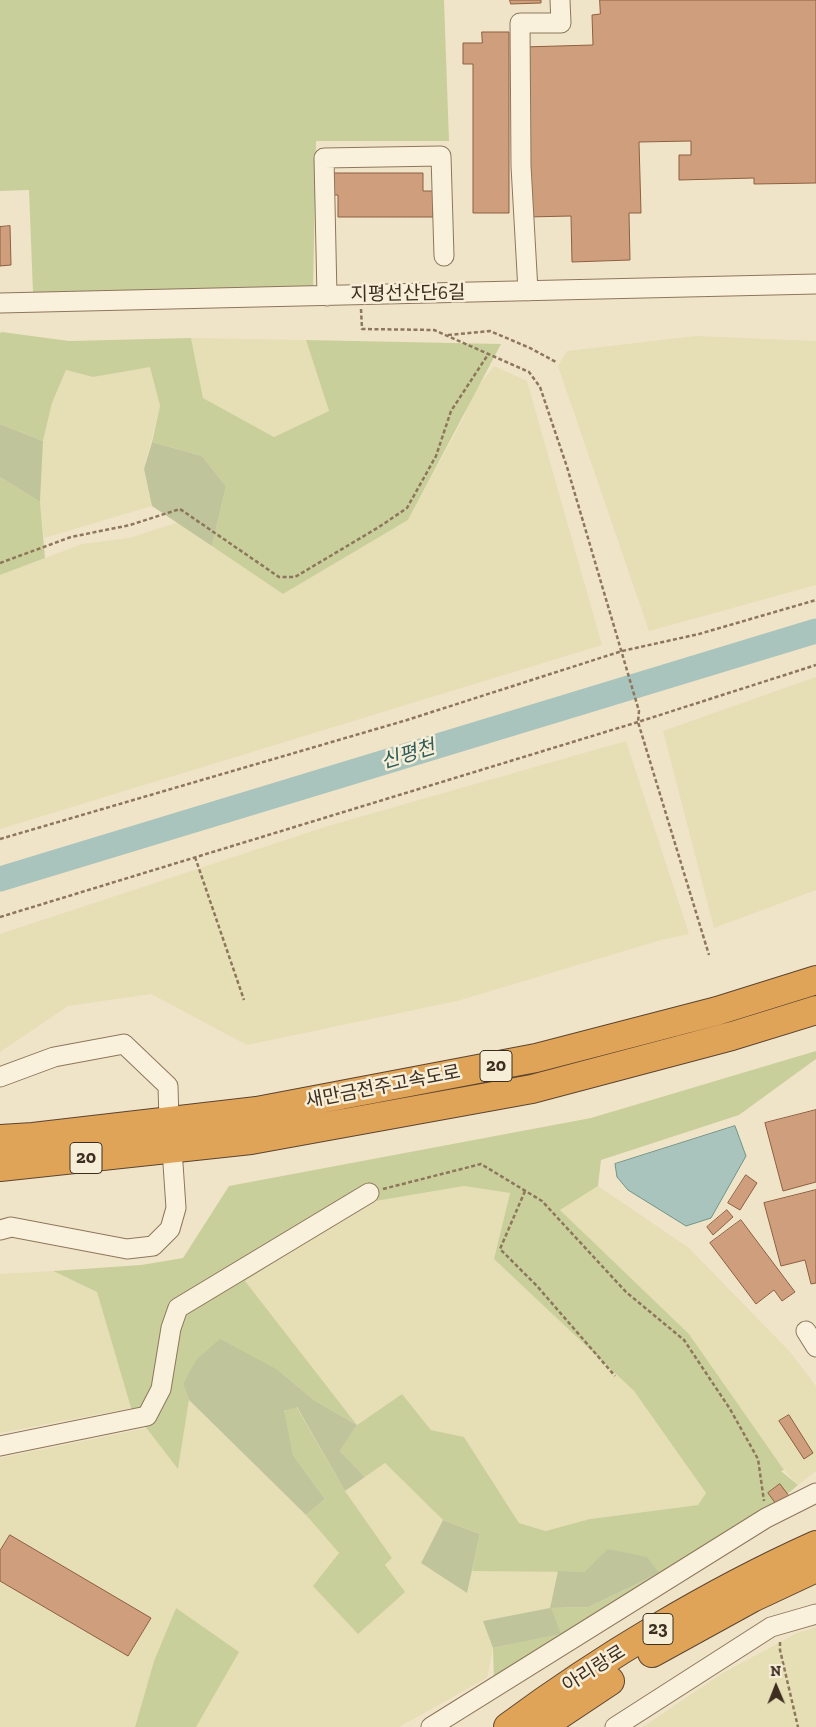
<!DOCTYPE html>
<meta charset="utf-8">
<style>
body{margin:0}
#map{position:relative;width:816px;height:1727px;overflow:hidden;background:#f0e4c8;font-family:"Zilla Slab",serif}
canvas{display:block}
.north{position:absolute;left:751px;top:1662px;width:50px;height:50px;-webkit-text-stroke:4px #f7eed8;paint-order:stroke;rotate:359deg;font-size:14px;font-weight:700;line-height:20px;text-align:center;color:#3d2e20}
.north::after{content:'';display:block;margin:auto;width:18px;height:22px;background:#3d2e20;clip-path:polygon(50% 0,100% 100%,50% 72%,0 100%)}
</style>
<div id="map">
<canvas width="816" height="1727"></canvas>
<div class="north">N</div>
</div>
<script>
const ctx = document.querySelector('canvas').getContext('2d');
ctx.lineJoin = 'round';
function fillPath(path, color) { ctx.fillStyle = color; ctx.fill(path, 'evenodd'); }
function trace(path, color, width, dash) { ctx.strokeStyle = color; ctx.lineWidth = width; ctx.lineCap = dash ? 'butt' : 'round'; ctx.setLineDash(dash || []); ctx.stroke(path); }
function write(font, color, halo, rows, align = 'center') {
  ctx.font = font + ' "Zilla Slab","Noto Sans KR",serif'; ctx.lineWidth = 5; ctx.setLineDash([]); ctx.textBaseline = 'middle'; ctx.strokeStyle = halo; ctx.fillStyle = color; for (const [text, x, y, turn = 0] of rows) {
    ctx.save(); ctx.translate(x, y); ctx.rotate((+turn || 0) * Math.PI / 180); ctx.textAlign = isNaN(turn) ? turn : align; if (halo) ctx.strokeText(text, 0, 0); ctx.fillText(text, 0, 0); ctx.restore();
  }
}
fillPath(new Path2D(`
 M696 336 816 341V585L649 631 558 366 567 351Z
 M191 338 306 340 329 411 274 437 203 398Z
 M150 366 160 406 144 469 152 506 44 538 40 502 43 441 52 403 66 370 93 377Z
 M494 366 527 381 602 645 0 829V575L82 544 129 538 179 522 283 594 408 520 464 417 471 395Z
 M816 677V890L714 928 663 731Z
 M626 741 689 934 661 940 457 1001 247 1045 151 994 68 1006 0 1052V934L328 826Z
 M464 1186 510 1193 494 1259 634 1391 706 1493 698 1505 590 1519 550 1532 519 1523 464 1437 431 1430 402 1394 357 1425 245 1281 370 1202Z
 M598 1186 689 1248 791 1353 816 1386V1471L798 1485 784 1470 689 1334 560 1210Z
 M53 1271 97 1292 131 1408 0 1433V1274Z
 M189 1400 306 1515 339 1553 385 1565 392 1558 345 1491 385 1463 443 1520 421 1563 467 1593 472 1571H558L550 1608 484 1621 493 1648 487 1678 399 1727H196L176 1608 154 1661 135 1727H0V1458L147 1428 178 1468Z
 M816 1627V1727H643L721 1674 797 1633Z`), '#e6deb5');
fillPath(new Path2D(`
 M0 0H444L449 141H316L313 291 33 293 29 190 0 191Z
 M2 332 69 341 191 338 203 398 274 437 329 411 306 340 501 344 408 520 283 594 212 546 226 486 202 456 152 442 160 406 150 367 93 377 66 370 52 403 43 441 0 424V333Z
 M0 477 40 502 45 558 0 575Z
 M816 1051V1059L739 1115 601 1160 598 1186 560 1210 689 1334 784 1470 781 1471 798 1485 762 1516 494 1683 493 1648 560 1634 550 1608 589 1607 659 1573 609 1549 584 1572 472 1571 480 1534 443 1520 385 1463 365 1477 340 1451 357 1425 314 1400 278 1370 183 1384 189 1400 178 1469 131 1408 97 1292 53 1271 141 1265 183 1258 229 1186 591 1118ZM464 1186 510 1193 494 1259 634 1391 706 1493 698 1505 590 1519 546 1531 519 1523 464 1437 431 1430 402 1394 357 1425 245 1281 370 1202Z
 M296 1406 345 1491 392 1558 385 1565 405 1592 358 1634 313 1586 339 1553 306 1515 325 1499 293 1455 283 1412Z
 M176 1608 239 1652 196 1727H135L154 1661Z`), '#c9cf9b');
fillPath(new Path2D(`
 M0 424 43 441 40 502 0 477Z
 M152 442 202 456 226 486 212 546 152 506 144 469Z
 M220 1339 278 1370 314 1400 357 1425 340 1451 365 1477 345 1491 297 1407 284 1411 293 1455 325 1499 306 1515 189 1400 183 1384 197 1359Z
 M443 1520 480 1534 467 1593 421 1563Z
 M608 1549 647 1557 659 1573 589 1607 551 1608 561 1634 493 1648 483 1621 550 1608 558 1571 584 1572Z`), '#bfc49a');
const water = new Path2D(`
 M735 1126 746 1156 711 1218 686 1226 628 1190 617 1177 615 1164Z`);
fillPath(water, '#a9c4bc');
trace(water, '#6f938a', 1);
trace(new Path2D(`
 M0 879 816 631`), '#a9c4bc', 25);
const building = new Path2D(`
 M510 0H541V3L511 4Z
 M600 0H816V183L754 184V178L679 180V155H691V141L639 142 641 213H629L630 260 572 262 571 216 527 217 523 47 593 45 592 15 600 14Z
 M482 32H509V213H473V64H463V43H482Z
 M334 173H423V191H433V217H338V195H334Z
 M10 226 11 265 0 266V227Z
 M816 1110V1182L783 1191 765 1123Z
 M746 1175 757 1183 740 1210 728 1203Z
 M816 1190V1283L811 1284 805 1260 781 1266 764 1203Z
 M727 1210 733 1217 713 1235 707 1227Z
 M741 1220 795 1292 782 1301 774 1290 756 1304 710 1243Z
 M789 1415 813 1453 804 1459 779 1421Z
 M780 1484 789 1496 776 1504 768 1493Z
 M10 1535 151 1618 128 1656 0 1581V1551Z`);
fillPath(building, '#cf9f7d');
trace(building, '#8d5f41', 1);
const minor = new Path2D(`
 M528 291 521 166 520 23H561L560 0
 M327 296 324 158 441 156 444 256
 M0 303 816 284
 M0 1077 54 1057 124 1044 168 1086 169 1121
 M0 1230 11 1227 127 1249 153 1246 170 1229 176 1208 172 1149
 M806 1331 816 1347
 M0 1446 147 1416 161 1389 171 1328 178 1308 369 1193
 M431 1727 766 1518 816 1493
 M615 1727 771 1627 816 1614`);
const highway = new Path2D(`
 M0 1139 33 1137 257 1111 536 1058 717 1011 816 980
 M0 1167 251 1140 532 1089 732 1036 816 1010
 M652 1653 752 1598 816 1568
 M508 1727C600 1659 711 1592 816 1545
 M541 1727 610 1681`);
trace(minor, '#8d765c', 21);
trace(highway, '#5b4430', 30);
trace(new Path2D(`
 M361 309 362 329 434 330 529 372 540 387 567 467 639 711 638 722 709 955
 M448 335 490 331 530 348 556 362
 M0 563 71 537 130 525 180 509 279 577H295L379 527 407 508 436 456 451 411 489 353
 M0 839 407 720 622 651 699 634 816 600
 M195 857 244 1000
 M0 917 638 722 816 665
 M383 1189 481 1164 542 1201 626 1292 684 1340 730 1409 758 1459 764 1501
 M525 1191 500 1249 537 1286 615 1376
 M780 1642V1650L798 1727`), '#8d765c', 2.5, [4, 2.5]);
trace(minor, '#faf1dc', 19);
trace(highway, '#e0a458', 28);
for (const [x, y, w] of [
 [496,1066,32],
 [86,1158,32],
 [658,1629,30]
]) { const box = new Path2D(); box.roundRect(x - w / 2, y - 15.5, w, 31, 4); ctx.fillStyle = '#f7eed8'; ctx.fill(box); trace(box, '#3d2e20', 1); }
write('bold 18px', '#3d2e20', null, [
 ["20",496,1066],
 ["20",86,1158],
 ["23",658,1629]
]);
write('19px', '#3d2e20', '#f7eed8', [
 ["지평선산단6길",408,294,-1],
 ["새만금전주고속도로",383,1087,-11],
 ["아리랑로",594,1669,-32]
]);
write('italic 20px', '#2f5d5a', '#f7eed8', [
 ["신평천",408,755,-17]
]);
</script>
